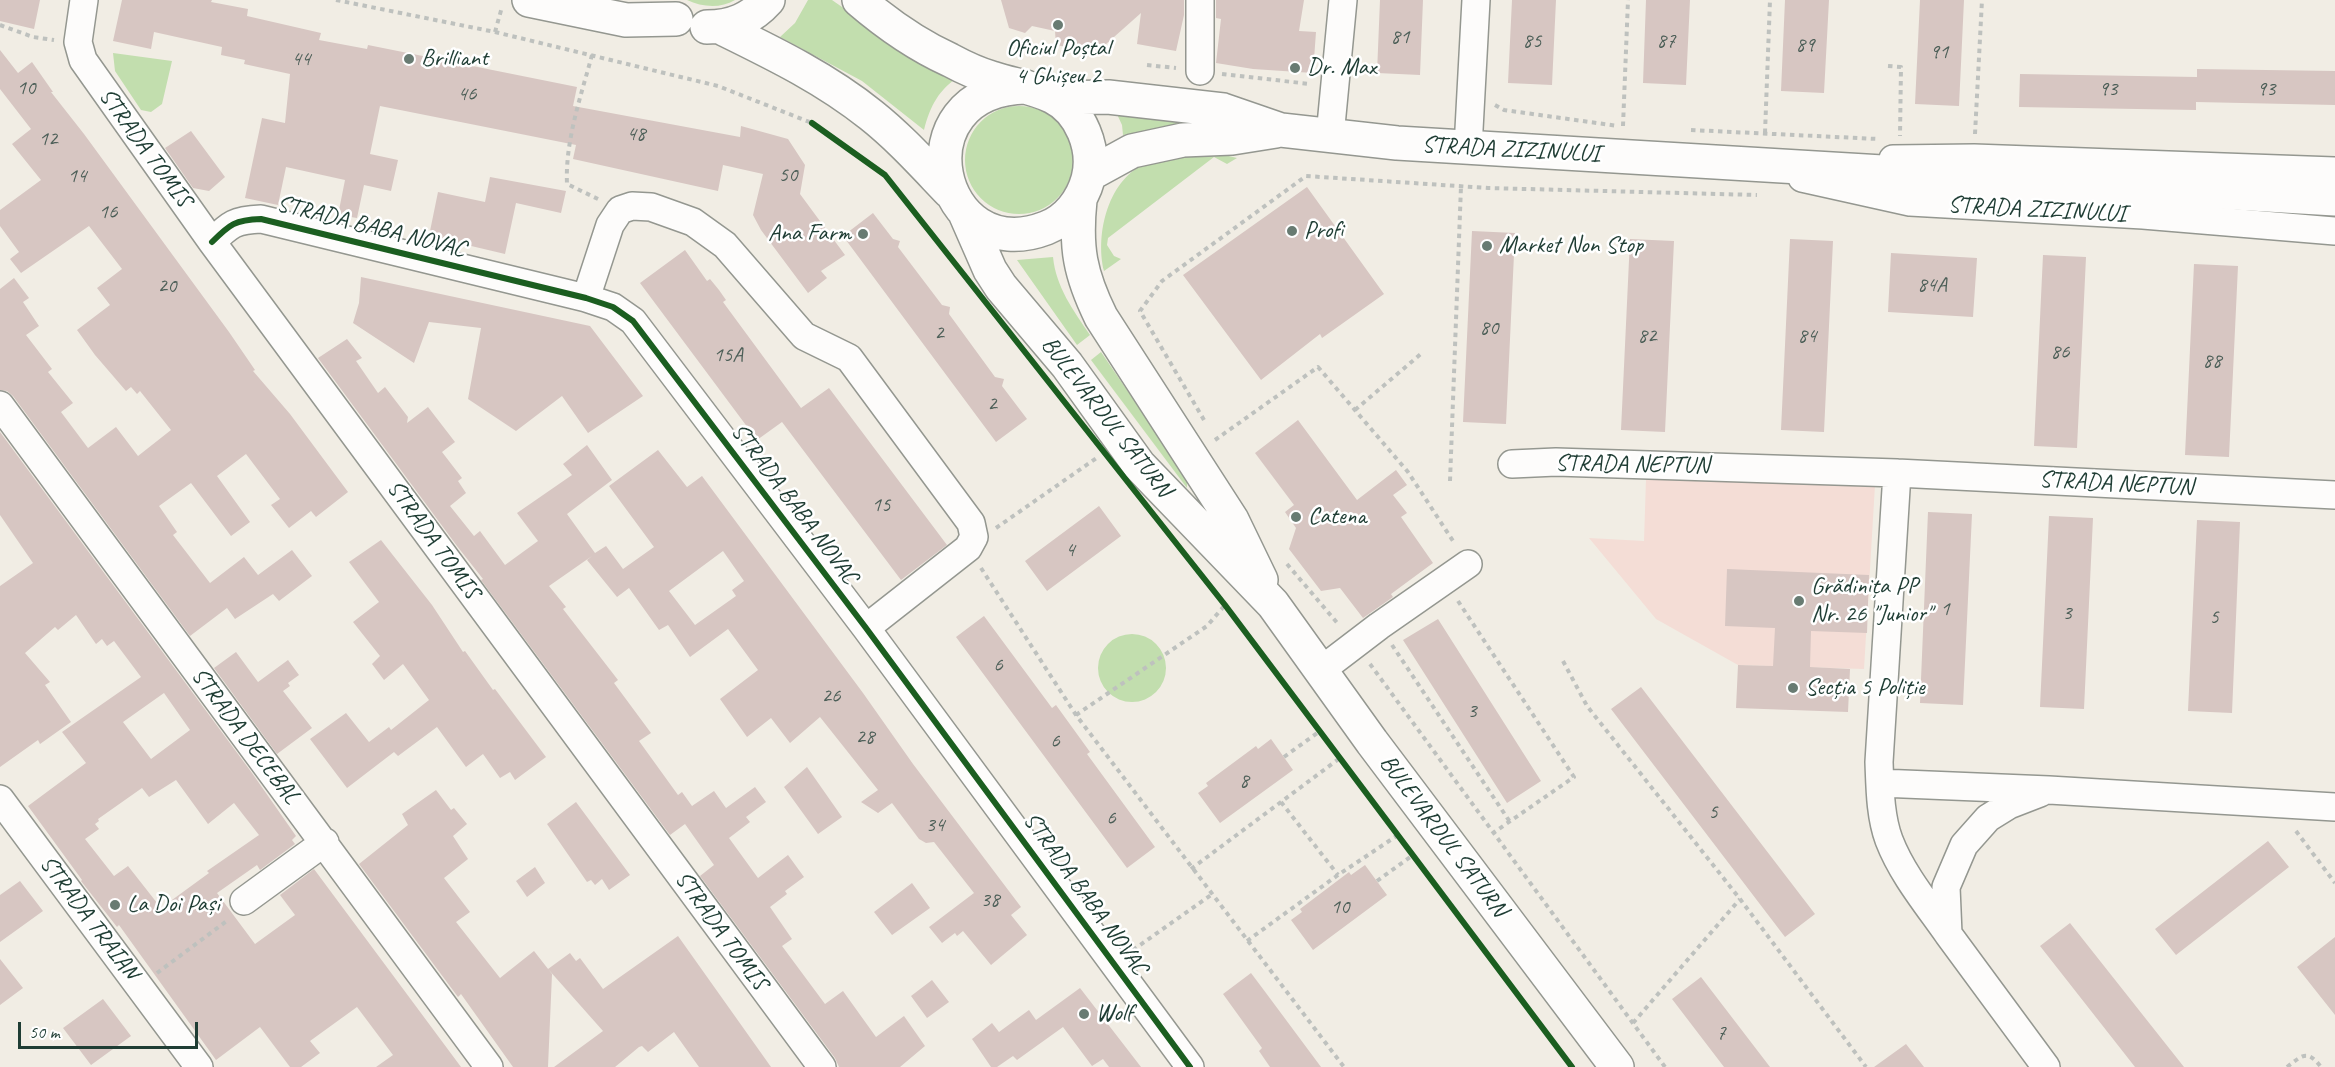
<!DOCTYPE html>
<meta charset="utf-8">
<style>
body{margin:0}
#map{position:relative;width:2335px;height:1067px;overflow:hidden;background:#f1ede4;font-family:Caveat,sans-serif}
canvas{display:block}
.scale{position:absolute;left:18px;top:1022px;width:180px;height:27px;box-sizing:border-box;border:3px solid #1f3d34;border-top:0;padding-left:8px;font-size:18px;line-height:21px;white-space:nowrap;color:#1f3d34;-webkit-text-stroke:4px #fff;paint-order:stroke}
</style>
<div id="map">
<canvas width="2335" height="1067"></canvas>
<div class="scale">50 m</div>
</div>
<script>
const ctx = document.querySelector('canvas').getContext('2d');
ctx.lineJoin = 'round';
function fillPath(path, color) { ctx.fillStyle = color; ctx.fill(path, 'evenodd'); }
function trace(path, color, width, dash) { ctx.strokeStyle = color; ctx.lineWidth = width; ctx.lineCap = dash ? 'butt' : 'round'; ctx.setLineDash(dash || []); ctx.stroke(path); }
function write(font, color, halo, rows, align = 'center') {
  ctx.font = font + ' Caveat,sans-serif'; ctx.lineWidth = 5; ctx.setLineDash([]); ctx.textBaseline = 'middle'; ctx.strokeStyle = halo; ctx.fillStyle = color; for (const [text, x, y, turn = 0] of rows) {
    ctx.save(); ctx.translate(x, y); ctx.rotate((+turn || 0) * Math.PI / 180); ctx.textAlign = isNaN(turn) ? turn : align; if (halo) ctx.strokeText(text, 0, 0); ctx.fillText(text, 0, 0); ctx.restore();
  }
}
fillPath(new Path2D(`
 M1646 479 1875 485 1864 669 1738 665 1656 619 1589 538 1644 541Z`), '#f4ddd6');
fillPath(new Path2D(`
 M687 0H735C720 9 702 7 687 0Z
 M808 0H832L885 37 960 76C939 89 930 106 924 130L862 81 780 37 795 23Z
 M113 53 172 61 162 104 151 112 141 110 115 71Z
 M965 160a54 54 0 1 1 108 0a54 54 0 1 1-108 0Z
 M1116 112 1243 125 1165 129 1123 135 1122 125Z
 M1204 150 1237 158 1227 164 1214 157 1108 238 1107 245 1114 256 1121 259 1104 271C1095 234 1108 177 1149 162 1166 156 1186 154 1204 150Z
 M1053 257C1056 287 1073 310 1090 335L1077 345 1017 260Z
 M1101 352 1187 478V488L1091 360Z
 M1098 668a34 34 0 1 1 68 0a34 34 0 1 1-68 0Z`), '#c2deae');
fillPath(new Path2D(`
 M0 0H40L34 29 0 21Z
 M122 0H212L211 2 248 9 247 16 321 33 319 40 367 49 368 45 577 87 573 106 740 137 741 126 788 139 805 165 800 194 845 255 821 271 827 278 808 293 761 230 753 215 763 174 723 165 718 191 573 159 576 145 380 106 370 154 398 160 391 191 364 185 357 218 338 215 345 180 286 167 278 205 245 198 262 118 285 123 290 74 244 64 245 60 221 55 222 47 154 32 151 49 113 41Z
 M1001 0H1184V15L1176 51 1137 44 1141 13 1096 53 1056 45 1055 31 1032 26 1025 33 1009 28Z
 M1216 0H1304L1299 31 1316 32 1313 73 1253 69 1216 63 1221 19 1216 18Z
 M1380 0H1423L1420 75 1377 73Z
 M1512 0H1556L1552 85 1508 83Z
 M1646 0H1690L1686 85 1643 83Z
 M1785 0H1829L1824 93 1781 91Z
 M1920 0H1964L1959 106 1915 104Z
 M0 50 18 73 32 62 53 92H51L84 134 229 332 255 370 253 371 290 414 348 492 316 517 311 511 289 528 271 505 280 499 246 454 217 476 250 522 231 536 191 483 159 506 177 532 173 535 210 583 244 557 258 575 292 550 312 576 279 601 273 594 235 619 227 608 190 636 13 396 7 391 0 390V289L14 278 29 298 23 302 39 326 26 335 52 369 48 372 73 403 61 412 88 448 116 427 138 456 171 430 140 391 137 394 131 387 126 391 95 355 77 330 110 305 97 288 122 269 89 226 21 273 10 259 19 252 0 226V210L41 180 12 144 31 129 0 89Z
 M2197 69 2335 71V105L2196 102V110L2019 107 2020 74 2197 77Z
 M191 131 225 177 209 191 193 188 165 148Z
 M490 177 566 191 561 213 516 203 505 254 429 236 438 192 485 202Z
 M1307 187 1384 294 1322 338 1320 334 1261 380 1183 275Z
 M873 213 893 239 900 241 898 247 942 305 950 307 949 314 995 377 1004 379 1002 386 1027 419 996 442 843 236Z
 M1472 231 1515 233 1506 424 1463 422Z
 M1630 239 1674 241 1665 432 1621 430Z
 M1790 239 1833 241 1824 432 1781 430Z
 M685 250 707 281 710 279 719 290 726 300 723 302 801 408 829 388 947 545 901 580 782 422 757 440 640 283Z
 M1891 253 1977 258 1973 317 1888 312Z
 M2043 255 2086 257 2077 448 2034 446Z
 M2194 264 2238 266 2229 457 2185 455Z
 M361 277 590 326 643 396 588 433 562 396 516 431 468 399 481 328 429 322 414 363 353 323 359 303Z
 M347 339 362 358 356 361 378 393 385 387 408 417 407 423 428 407 455 442 442 452 462 478 458 481 466 493 450 506 474 536 480 531 505 565 538 541 517 513 572 475 563 464 587 445 612 480 567 514 595 553 606 546 623 569 654 547 609 486 658 450 687 487 702 476 863 693 913 764 1021 907 1011 915 1027 935 991 965 963 931 957 936 955 933 942 943 929 927 974 893 934 842 926 843 919 839 892 803 878 813 861 802 878 790 820 717 790 743 771 718 747 737 720 699 758 670 728 629 690 657 668 625 659 630 629 588 617 597 587 560 592 556 549 586 566 607 563 609 618 680 614 683 651 733 639 741 678 795 682 792 692 806 714 791 726 808 755 787 766 802 746 817 750 822 729 838 758 878 788 855 804 877 785 891 787 894 770 907 792 939 782 946 825 1004 843 991 876 1037 904 1016 925 1046 900 1067H839L835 1058 700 876 714 865 685 824 670 835 481 580 483 579 457 546 318 358ZM723 551 744 581 732 590 736 596 695 625 669 591Z
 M1298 420 1357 500 1396 470 1407 485 1393 495 1407 513 1401 517 1433 563 1391 594 1393 597 1363 618 1340 588 1321 591 1289 549 1296 528 1285 512 1294 505 1255 453Z
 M0 432 252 773 296 836 292 840 295 844 260 870 257 865 217 893 255 944 295 915 280 895 314 869 461 1067H376L393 1055 357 1007 310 1041 320 1053 301 1067H290L260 1027 216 1060 119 925 117 927 81 881 82 880 28 806 86 763 62 732 141 677 114 641 107 646 102 639 96 644 76 615 58 630 55 627 25 653 50 682 45 685 71 722 40 744 38 740 0 767V586L33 563 0 515ZM164 693 190 730 151 759 123 722ZM176 780 208 824 234 803 259 835 207 871 209 873 161 908 128 866 114 876 85 839 99 829 95 824 99 821 98 819 142 788 149 797Z
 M1099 506 1121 536 1047 591 1025 561Z
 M1928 512 1972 514 1963 705 1920 703Z
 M2049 516 2093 518 2084 709 2040 707Z
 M2197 520 2240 522 2232 713 2188 711Z
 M381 540 432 605 463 652 465 651 493 690 495 689 546 757 515 780 510 772 500 778 483 754 466 767 437 727 398 756 394 752 347 788 310 739 346 713 369 742 389 727 391 730 429 700 403 664 384 680 372 664 380 656 353 622 379 602 349 562Z
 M1727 569 1869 575 1867 633 1811 631 1810 667 1850 669 1848 712 1736 708 1738 665 1773 666 1775 628 1725 626Z
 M984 616 1052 708 1056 705 1090 752 1087 754 1155 847 1127 868 956 637Z
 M1438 619 1541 781 1507 803 1403 640Z
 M236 652 258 682 288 660 299 675 288 683 290 686 283 691 312 728 277 754 214 668Z
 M1641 687 1815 914 1785 937 1611 709Z
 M1271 739 1293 770 1220 823 1198 793 1208 786 1206 783 1256 746 1258 749Z
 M807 767 842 817 818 834 784 787Z
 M436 790 451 810 454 808 467 824 453 836 468 859 444 878 470 912 456 922 500 978 534 951 552 974 548 1067H513L461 994 458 997 359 864 408 825 402 814Z
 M576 802 630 875 609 890 602 879 595 885 591 880 587 882 547 824Z
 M2268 841 2289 867 2176 955 2155 929Z
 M1365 865 1387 895 1313 950 1291 920 1302 912 1300 909 1349 872 1351 875Z
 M535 867 545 883 527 897 516 881Z
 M20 881 43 911 0 942V895Z
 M912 883 930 908 892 935 874 912Z
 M2070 923 2184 1067H2135L2040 946Z
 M678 936 771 1067H699L674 1032 648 1052 642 1046 639 1047 615 1067H554L603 1031 548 969 570 953 576 961 580 958 603 989Z
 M2335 937V1015L2297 967Z
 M0 959 23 988 0 1005Z
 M1251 973 1266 993 1321 1067H1270L1259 1051 1262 1048 1223 994Z
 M1701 977 1770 1067H1724L1672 999Z
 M932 980 949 1002 927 1018 911 996Z
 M1080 988 1141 1067H1109L1103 1059 1092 1066 1063 1027 1017 1060 1013 1056 997 1067H991L972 1039 992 1023 999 1032 1029 1010 1036 1020Z
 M103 999 131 1036 91 1065 63 1028Z
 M1906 1044 1924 1067H1874Z`), '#d7c6c2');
const minor = new Path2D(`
 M84 0 78 42 83 60 212 242 822 1067
 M1200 0V71
 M1330 136 1343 0
 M1468 148 1476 0
 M1893 159 1974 158 2335 171
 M1802 178 1910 202 2143 215 2335 231
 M212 242C230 224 235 220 261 219L586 298 613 307 633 321 866 628 1190 1067
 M586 298 610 225 620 210 632 206 651 207 693 222 725 245 804 336 849 358 971 523 974 537 968 548 866 628
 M0 405 489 1067
 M1512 464 1556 462 1897 473 2335 495
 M1897 473 1879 762C1880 787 1880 816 1889 840 1902 874 1927 904 1948 934
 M1320 671 1379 626 1468 564
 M1880 783 2049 790 2335 807
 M2040 793 2009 805 1988 818 1964 845 1946 887 1948 934 2046 1067
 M0 799 199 1067
 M244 901 325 842`);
const major = new Path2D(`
 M529 0 626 20 676 19
 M859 0C887 24 917 45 950 60 963 67 978 74 992 78 1012 85 1034 87 1053 97 1081 111 1096 149 1088 179 1082 201 1067 220 1046 228 937 270 896 90 1026 87
 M707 27C732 27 751 19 768 0
 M720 27C773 53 825 78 871 115 900 138 924 165 950 192
 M1056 98 1108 97 1223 110 1281 130 1397 143 2335 199
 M1090 174 1132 151 1183 140 1232 138 1276 131
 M1080 200C1075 248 1080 274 1101 317L1232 520 1261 580
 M965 213 990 270 1001 287 1067 365 1139 465 1273 604 1372 742 1617 1067`);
trace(minor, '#949790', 30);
trace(major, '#949790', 36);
trace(new Path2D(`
 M336 0 495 32 718 86 812 123
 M0 25 33 37 54 40
 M495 32 502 7
 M592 55C581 96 565 141 567 184L598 199
 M1147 65 1176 68
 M1888 66 1901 67 1900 136
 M1222 74 1310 84
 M1495 105 1504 110 1618 126
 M1623 126 1628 0
 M1691 130 1878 139
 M1765 133 1770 0
 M1975 134 1982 0
 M1355 410 1422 353
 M1204 420 1140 311 1162 281 1306 176 1488 188 1757 195
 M1215 440 1318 367 1408 472 1455 544
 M1450 481 1461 186
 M996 528 1098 457
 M1287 564 1339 625
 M981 568 1076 715 1344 1067
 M1458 601 1574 777 1493 833
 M1392 645 1510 822
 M1563 661 1587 706 1740 899 1866 1067
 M1370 664 1665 1067
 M1076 715 1207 626 1225 605
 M1284 757 1320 731
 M1281 802 1338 875
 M2296 831 2335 883
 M1191 869 1340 758
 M1377 881 1413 855
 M1247 941 1338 875 1398 835
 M1133 950 1211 895
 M157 973 228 920
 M1633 1023 1740 899
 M2287 1067C2303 1055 2307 1049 2321 1067`), '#bec1be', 4, [4.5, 4.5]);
trace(minor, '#fdfcfb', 27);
trace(major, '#fdfcfb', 33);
trace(new Path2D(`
 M812 123 885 175 1225 605 1572 1067
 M212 242C230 224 235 220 261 219L586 298 613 307 633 321 866 628 1190 1067`), '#1b5e20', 6);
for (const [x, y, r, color] of [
 [1058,25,6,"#687b72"],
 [409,59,6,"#687b72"],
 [1295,68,6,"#687b72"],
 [1292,231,6,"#687b72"],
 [863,234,6,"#687b72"],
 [1487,246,6,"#687b72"],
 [1296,517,6,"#687b72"],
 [1799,601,6,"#687b72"],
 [1793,688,6,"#687b72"],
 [115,905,6,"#687b72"],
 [1084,1014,6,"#687b72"]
]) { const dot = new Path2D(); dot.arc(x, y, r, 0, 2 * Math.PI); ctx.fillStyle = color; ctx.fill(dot); trace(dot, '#fff', 2); }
write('21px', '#4d5f58', null, [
 ["81",1400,37],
 ["85",1532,41],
 ["87",1666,41],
 ["89",1805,45],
 ["91",1939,52],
 ["44",301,59],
 ["10",26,88],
 ["93",2108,89],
 ["93",2266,89],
 ["46",467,94],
 ["48",636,134],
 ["12",48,139],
 ["50",788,175],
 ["14",77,176],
 ["16",108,212],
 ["84A",1932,285],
 ["20",167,286],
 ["80",1489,328],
 ["2",939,333],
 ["82",1647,336],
 ["84",1807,336],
 ["86",2060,352],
 ["15A",728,355],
 ["88",2212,361],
 ["2",992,404],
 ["15",881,505],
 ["4",1070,550],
 ["1",1945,609],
 ["3",2067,613],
 ["5",2214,617],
 ["6",998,665],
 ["26",831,696],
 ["3",1472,711],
 ["28",865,737],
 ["6",1055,741],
 ["8",1244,781],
 ["5",1713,812],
 ["6",1111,818],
 ["34",935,825],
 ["38",990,900],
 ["10",1340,907],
 ["7",1721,1033]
]);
write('24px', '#1f3d34', '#fff', [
 ["Oficiul Poștal",1058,49,"center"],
 ["4 Ghișeu 2",1058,77,"center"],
 ["Brilliant",421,59],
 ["Dr. Max",1307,68],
 ["Profi",1304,231],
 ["Ana Farm",851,234,"right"],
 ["Market Non Stop",1499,246],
 ["Catena",1308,517],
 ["Grădinița PP",1811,587],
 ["Nr. 26 \"Junior\"",1811,615],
 ["Secția 5 Poliție",1805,688],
 ["La Doi Pași",127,905],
 ["Wolf",1096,1014]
], 'left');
write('24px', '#1f3d34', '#fff', [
 ["STRADA TOMIS",145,148,54],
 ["STRADA ZIZINULUI",1511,150,3],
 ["STRADA ZIZINULUI",2037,210,3],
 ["STRADA BABA NOVAC",371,227,14],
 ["BULEVARDUL SATURN",1106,417,52],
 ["STRADA NEPTUN",1632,465,1],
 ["STRADA NEPTUN",2116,484,3],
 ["STRADA BABA NOVAC",794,504,53],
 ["STRADA TOMIS",433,540,54],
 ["STRADA DECEBAL",245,736,53],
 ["BULEVARDUL SATURN",1443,836,53],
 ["STRADA BABA NOVAC",1085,894,54],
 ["STRADA TRAIAN",89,918,53],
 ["STRADA TOMIS",721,931,54]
]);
</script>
